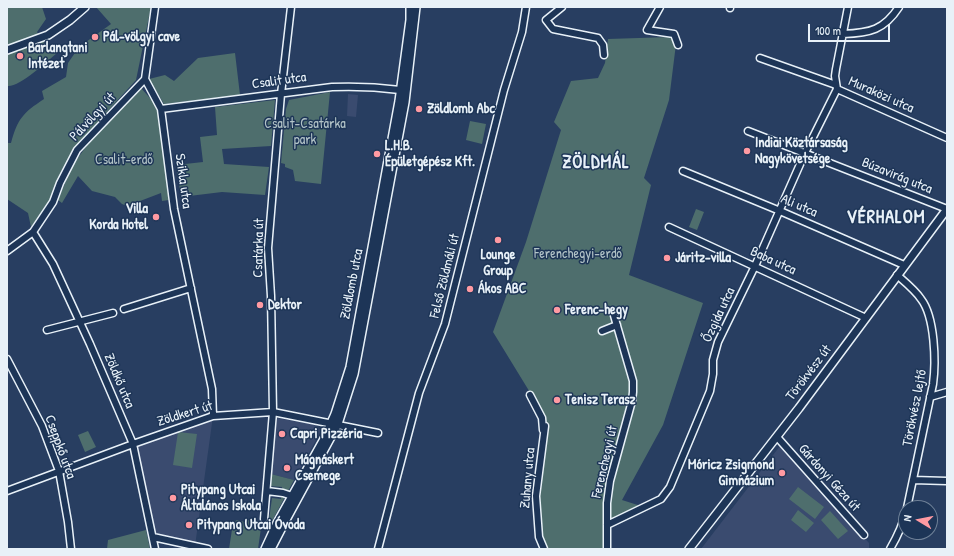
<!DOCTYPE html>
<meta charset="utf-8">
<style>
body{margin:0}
#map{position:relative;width:954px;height:556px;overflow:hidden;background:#283e61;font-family:"Patrick Hand",sans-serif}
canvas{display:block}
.frame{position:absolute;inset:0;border:8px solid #e8f1f8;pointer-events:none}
.north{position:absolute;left:898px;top:500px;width:40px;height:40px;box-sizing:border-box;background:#1d3557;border:1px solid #6e8097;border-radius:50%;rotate:280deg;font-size:11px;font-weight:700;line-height:16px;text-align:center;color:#e8f1f8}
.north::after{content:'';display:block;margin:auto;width:14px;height:18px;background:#ff9aa2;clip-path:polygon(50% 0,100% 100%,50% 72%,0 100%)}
.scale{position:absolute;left:808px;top:24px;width:82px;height:18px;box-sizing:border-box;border:2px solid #e8f1f8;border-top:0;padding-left:5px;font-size:12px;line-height:14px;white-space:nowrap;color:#e8f1f8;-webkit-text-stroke:3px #1d3557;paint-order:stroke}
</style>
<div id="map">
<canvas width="954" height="556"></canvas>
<div class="frame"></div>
<div class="north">N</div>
<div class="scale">100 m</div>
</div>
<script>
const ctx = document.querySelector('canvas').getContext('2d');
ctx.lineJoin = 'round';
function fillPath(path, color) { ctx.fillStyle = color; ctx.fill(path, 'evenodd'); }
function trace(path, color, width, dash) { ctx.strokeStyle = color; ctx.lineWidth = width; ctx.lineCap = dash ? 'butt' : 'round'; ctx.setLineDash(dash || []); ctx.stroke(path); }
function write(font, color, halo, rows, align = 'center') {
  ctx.font = font + ' "Patrick Hand",sans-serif'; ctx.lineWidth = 3; ctx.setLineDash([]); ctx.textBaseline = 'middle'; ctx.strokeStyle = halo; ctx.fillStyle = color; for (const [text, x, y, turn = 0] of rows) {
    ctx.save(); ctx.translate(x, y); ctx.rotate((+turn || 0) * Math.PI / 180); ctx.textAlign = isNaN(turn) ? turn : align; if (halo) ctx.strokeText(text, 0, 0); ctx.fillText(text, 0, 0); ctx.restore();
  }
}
fillPath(new Path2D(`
 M348 94 358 95 356 117 347 116Z
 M213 416 195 546 153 537 133 444Z
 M277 418 316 425 321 431 294 480 271 474 273 443Z
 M780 446 869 543V549H701Z`), '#3a4b6f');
fillPath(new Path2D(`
 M7 7H42L46 19 37 32 40 39 57 53C47 61 19 88 7 86Z
 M96 7H151L136 80 75 147 62 170 52 200 31 227 28 213 7 199V143H11C18 118 23 113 44 99L42 91 66 77 68 63 79 47 111 24Z
 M670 37 676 44 669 100 644 178 651 185 629 275 703 303 663 425 622 500 644 507 607 525V549H544L537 517 542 444V412L493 332 526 242 561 130 554 122 571 81 598 78 605 63 608 39Z
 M235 53 240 95 164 104 149 79 165 75 174 81 198 58Z
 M141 88 157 106 169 200 162 201 161 193 127 206 122 204 115 197 92 191 78 176 62 203 58 200C65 184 70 168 80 155 97 130 121 110 141 88Z
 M330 92 321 184 295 181 293 170 285 167V164L281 163 286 109 289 100Z
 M275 100 271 146 222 149 224 164 269 167 265 195 222 192 181 197 176 165 203 162 200 137 217 135 215 107Z
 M470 121 486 124 482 144 466 140Z
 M696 209 704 212 697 230 689 227Z
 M88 431 96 447 85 452 78 435Z
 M178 432 197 434 192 468 173 465Z
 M271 474 294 480 272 521 269 520 272 498 281 499 282 487 270 486Z
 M798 487 824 507 815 519 789 499Z
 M798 510 814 523 806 532 791 520Z
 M830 511 848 531 838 539 821 520Z
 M237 520 245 522 248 520 262 521 258 549H229L233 523Z
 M146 530 150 549H107L108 540Z`), '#4e6e6d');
const minor = new Path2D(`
 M562 7 546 20 553 29 598 38 603 45 604 55
 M660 7 647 30 674 34 678 45
 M730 8V7
 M843 34C870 33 884 30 899 7
 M760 58 836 85
 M145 79 161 109 174 209 212 389 213 416
 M837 89 947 138
 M837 89 835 76 836 69 848 7
 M161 109 332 87C355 86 377 87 400 90
 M748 131 947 209
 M683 171 780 211 904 265
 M669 227 866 318
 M33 232 53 264 90 344 133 444 155 549
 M7 251 33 232 53 202 60 183 77 150 145 79 155 7
 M897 275C905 282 915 290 921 299 935 317 936 362 933 384L907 508
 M124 309 191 288
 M47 330 113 313
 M602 331 617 325
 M7 359 42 426 59 471 68 522 71 549
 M530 395 542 418 543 430
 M930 397 947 392
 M777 437 864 535
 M913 480 947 481
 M7 491 133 444 213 416 273 412 378 433
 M267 491 283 493 292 496
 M264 519 273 412 271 296 268 248 281 94 291 7
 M607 525 661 499 670 487 710 391 713 374V360L718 342 755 266 805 153 837 89
 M153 537 208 549
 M378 549 419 393 445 324 504 90 522 32 526 7
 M544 549 539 537 536 496 545 426
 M607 549V503L610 481 632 401 633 392V381L613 312
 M890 549C897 537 903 525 906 511`);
const tertiary = new Path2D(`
 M7 50 48 35 70 20 85 7
 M265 549 277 523 324 439 335 414 350 367 399 101 410 20V7
 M271 549 287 518 338 424 354 374 405 102 416 7
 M689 549 799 408 947 209`);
trace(minor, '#e8f1f8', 9);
trace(tertiary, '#e8f1f8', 10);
trace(minor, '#1d3557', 6);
trace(tertiary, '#1d3557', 7);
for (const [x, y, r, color] of [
 [95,37,4,"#ff9aa2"],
 [20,56,4,"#ff9aa2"],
 [419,109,4,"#ff9aa2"],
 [747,151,4,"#ff9aa2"],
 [377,154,4,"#ff9aa2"],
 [156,217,4,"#ff9aa2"],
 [498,240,4,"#ff9aa2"],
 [667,258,4,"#ff9aa2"],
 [470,289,4,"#ff9aa2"],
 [260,305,4,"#ff9aa2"],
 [557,310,4,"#ff9aa2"],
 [557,400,4,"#ff9aa2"],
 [282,434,4,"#ff9aa2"],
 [287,468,4,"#ff9aa2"],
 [782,473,4,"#ff9aa2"],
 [173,498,4,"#ff9aa2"],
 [189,525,4,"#ff9aa2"]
]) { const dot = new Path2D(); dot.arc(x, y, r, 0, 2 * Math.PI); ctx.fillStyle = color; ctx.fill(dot); trace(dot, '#1d3557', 1.5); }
write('bold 14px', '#e8f1f8', '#1d3557', [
 ["Pál-völgyi cave",103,37],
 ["Barlangtani",28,48],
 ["Intézet",28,64],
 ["Zöldlomb Abc",427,109],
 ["Indiai Köztársaság",755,143],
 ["Nagykövetsége",755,159],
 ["L.H.B.",385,146],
 ["Épületgépész Kft.",385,162],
 ["Villa",148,209,"right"],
 ["Korda Hotel",148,225,"right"],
 ["Lounge",498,255,"center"],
 ["Group",498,271,"center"],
 ["Járitz-villa",675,258],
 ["Ákos ABC",478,289],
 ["Dektor",268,305],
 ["Ferenc-hegy",565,310],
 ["Tenisz Terasz",565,400],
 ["Capri Pizzéria",290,434],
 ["Mágnáskert",295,460],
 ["Csemege",295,476],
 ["Móricz Zsigmond",774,465,"right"],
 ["Gimnázium",774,481,"right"],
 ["Pitypang Utcai",181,490],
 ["Általános Iskola",181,506],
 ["Pitypang Utcai Óvoda",197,525]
], 'left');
write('14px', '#e8f1f8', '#1d3557', [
 ["Csalit utca",279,81,-8],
 ["Muraközi utca",881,95,24],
 ["Pálvölgyi út",93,117,-47],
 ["Búzavirág utca",897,176,22],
 ["Szikla utca",183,181,82],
 ["Ali utca",799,206,23],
 ["Csatárka út",259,248,-89],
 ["Baba utca",773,261,25],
 ["Felső Zöldmáli út",445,276,-76],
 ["Zöldlomb utca",352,284,-79],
 ["Őzgida utca",719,315,-65],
 ["Törökvész út",809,373,-53],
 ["Zöldkő utca",119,381,67],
 ["Törökvész lejtő",915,408,-79],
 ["Zöldkert út",185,414,-17],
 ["Cseppkő utca",60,447,70],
 ["Ferenchegyi út",605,462,-77],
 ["Zuhany utca",528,478,-85],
 ["Gárdonyi Géza út",829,478,48]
]);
write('14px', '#b2c3c7', '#1d3557', [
 ["Csalit-Csatárka",305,124],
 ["park",305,140],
 ["Csalit-erdő",124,160],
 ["Ferenchegyi-erdő",578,254]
]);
ctx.letterSpacing = '1px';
write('bold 18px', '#e8f1f8', '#1d3557', [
 ["ZÖLDMÁL",596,163],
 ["VÉRHALOM",886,218]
]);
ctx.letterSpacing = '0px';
</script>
